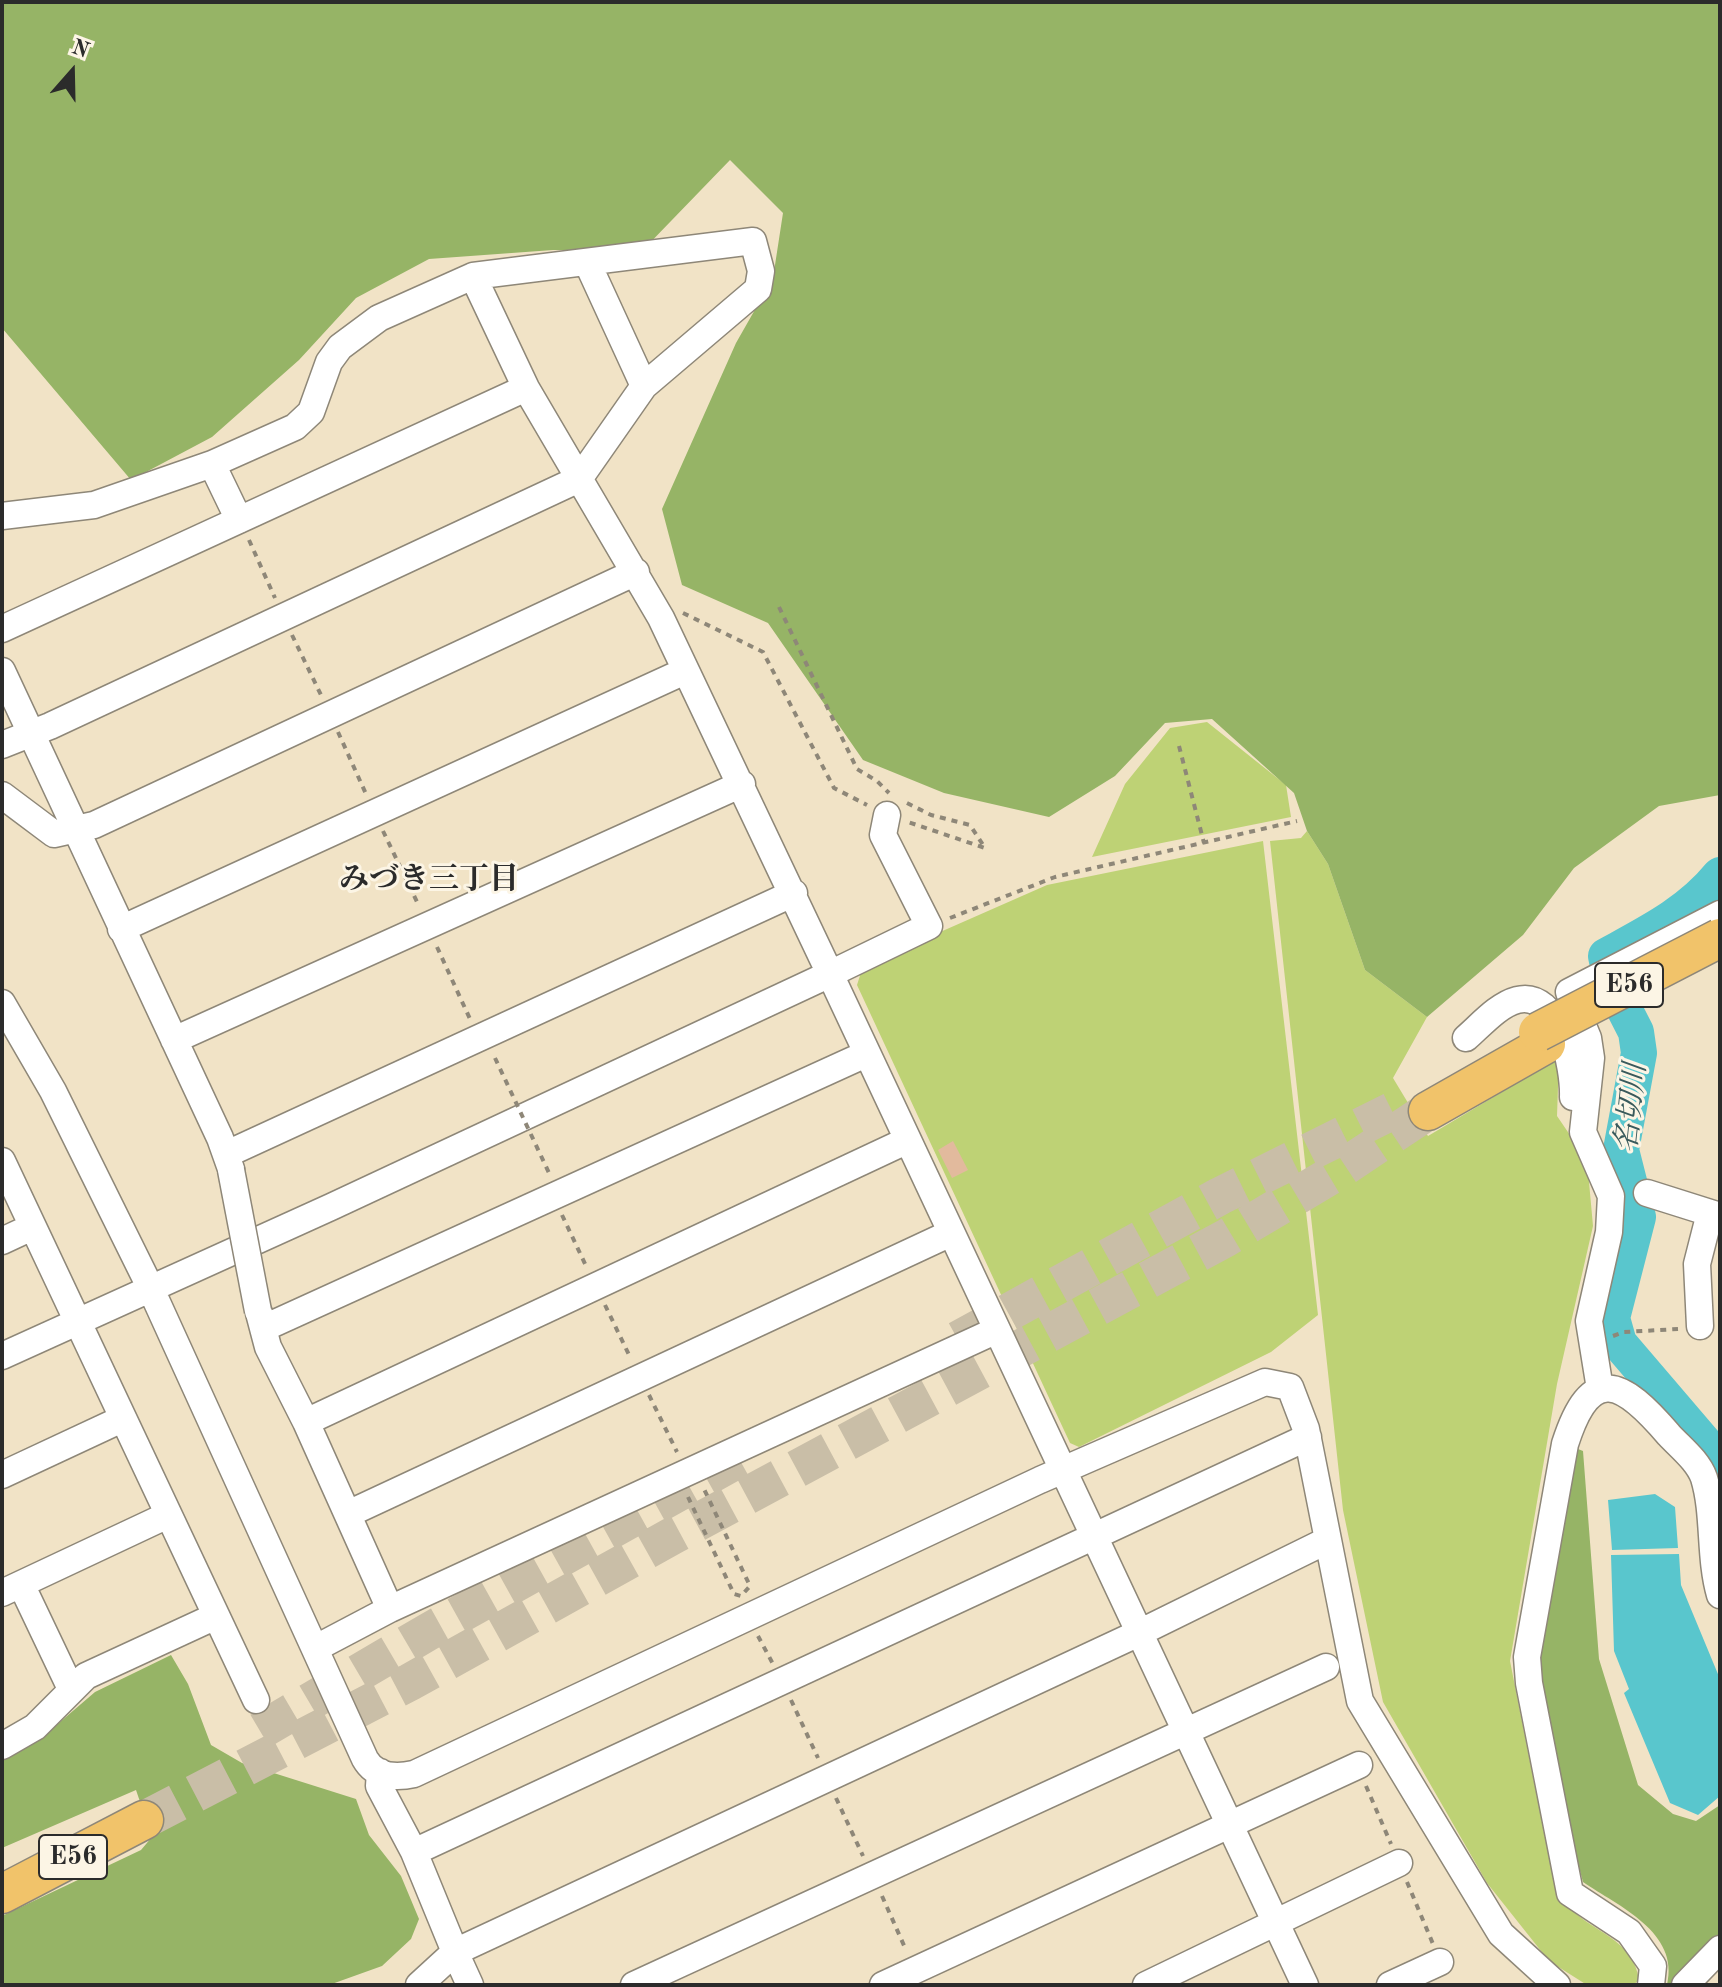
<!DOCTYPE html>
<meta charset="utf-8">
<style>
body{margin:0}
#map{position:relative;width:1722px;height:1987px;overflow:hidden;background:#f1e3c6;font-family:"Old Standard TT",serif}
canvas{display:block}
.frame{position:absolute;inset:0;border:4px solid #2b2b2b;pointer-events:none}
.north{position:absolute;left:32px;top:32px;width:80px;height:80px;-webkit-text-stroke:6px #fcf5e5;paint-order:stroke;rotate:20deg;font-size:22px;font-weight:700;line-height:32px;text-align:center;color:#2b2b2b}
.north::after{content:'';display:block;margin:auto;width:28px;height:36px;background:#2b2b2b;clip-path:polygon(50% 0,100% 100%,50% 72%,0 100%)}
</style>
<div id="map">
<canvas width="1722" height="1987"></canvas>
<div class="frame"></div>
<div class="north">N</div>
</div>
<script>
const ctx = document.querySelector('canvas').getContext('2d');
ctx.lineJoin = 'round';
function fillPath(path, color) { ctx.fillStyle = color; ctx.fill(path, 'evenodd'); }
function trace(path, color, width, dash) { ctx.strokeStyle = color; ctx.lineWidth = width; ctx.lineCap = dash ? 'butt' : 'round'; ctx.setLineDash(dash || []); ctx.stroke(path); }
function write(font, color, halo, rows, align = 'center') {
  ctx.font = font + ' "Old Standard TT","Noto Serif JP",serif'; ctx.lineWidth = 6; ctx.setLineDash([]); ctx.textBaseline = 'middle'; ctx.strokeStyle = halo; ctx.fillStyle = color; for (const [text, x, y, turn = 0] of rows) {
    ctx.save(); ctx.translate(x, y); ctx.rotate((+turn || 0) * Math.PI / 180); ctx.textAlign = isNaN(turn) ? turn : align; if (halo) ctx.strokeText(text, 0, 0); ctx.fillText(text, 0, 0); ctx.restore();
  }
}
fillPath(new Path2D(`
 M1207 722 1286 785 1291 817 1092 857 1125 784 1170 728Z
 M1307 831 1328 864 1365 970 1427 1017 1393 1078 1428 1136 1559 1058 1557 1116 1587 1160 1593 1226 1557 1384 1510 1661 1554 1883C1558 1890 1561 1900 1567 1905 1592 1933 1633 1938 1639 1980L1633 1985H1587L1549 1961 1487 1883 1383 1702 1343 1510 1270 841 1301 838Z
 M1263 841 1318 1315 1271 1352 1079 1447 1070 1443 857 985 863 966 1047 885Z`), '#bed275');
fillPath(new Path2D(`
 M2 2H1720V795L1659 806 1574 868 1523 935 1427 1017 1365 970 1328 864 1307 831 1294 793 1212 719 1165 723 1115 776 1049 817 944 793 863 760 768 623 682 585 662 509 736 343 773 278 783 213 730 160 642 251 553 250 429 259 356 298 299 360 212 437 131 480 2 328Z
 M1578 1449 1583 1451 1599 1659 1638 1785 1673 1814 1696 1821 1720 1805V1935L1676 1985H1667C1680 1932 1618 1906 1583 1882L1554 1775 1540 1661Z
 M171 1655 188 1684 211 1745 242 1763 356 1799 369 1835 401 1876 419 1919 411 1939 382 1966 329 1985H2V1916L141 1850 152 1837 136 1790 2 1848V1755L46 1734 95 1692Z`), '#96b466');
fillPath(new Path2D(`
 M1655 1494 1675 1507 1678 1548 1612 1550 1608 1500Z
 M1679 1554 1681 1585 1720 1679V1796L1698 1815 1670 1803 1624 1693 1629 1689 1614 1651 1611 1555Z`), '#59c6cd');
trace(new Path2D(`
 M1720 875C1689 913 1648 933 1606 956L1612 985 1636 1032 1639 1053 1621 1150 1638 1217 1612 1318 1619 1343 1720 1461`), '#59c6cd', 36);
fillPath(new Path2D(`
 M953 1141 968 1170 952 1178 938 1150Z`), '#e2ba9d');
trace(new Path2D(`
 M958 1340 1220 1196 1392 1111
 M260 1731 428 1632 742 1457
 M144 1820 410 1682 674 1535 1226 1238 1335 1173 1428 1111`), '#c9bea7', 38, [38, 19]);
const minor = new Path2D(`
 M587 262 644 386
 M473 276 526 388 661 618 830 974 929 926 883 835 887 815
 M212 464 239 520
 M2 516 94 505 212 464 295 427 311 412 329 362 340 347 379 318 473 276 753 241 761 271 758 289 644 386 579 479 50 726 2 745
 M2 629 526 388
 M2 671 220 1138 231 1169
 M2 795 54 834 94 825 636 572
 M121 929 685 671
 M2 1003 53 1091 150 1287 365 1759C375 1777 396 1778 414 1774L1040 1480 1265 1382 1290 1387 1306 1429 1360 1701 1501 1934 1557 1985
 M1466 1038C1481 1025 1498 1005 1517 1000 1559 989 1574 1068 1573 1097
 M174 1040 742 784
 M227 1154 794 893
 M2 1161 256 1700
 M1647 1193 1720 1216
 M2 1241 32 1227
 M259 1313 268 1347 306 1422 390 1609
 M1700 1326 1697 1264 1710 1213
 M264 1328 866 1054
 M2 1356 331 1207 830 974 1305 1985
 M1600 1389 1589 1321 1609 1232 1611 1196 1583 1132 1591 1058 1588 1038 1569 992 1720 914
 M306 1422 908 1140
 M2 1475 122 1419
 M348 1514 951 1233
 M21 1584 71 1689
 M2 1593 168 1515
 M316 1648 390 1609 997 1330
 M2 1746 35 1727 86 1676 216 1616
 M380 1772 379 1786 414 1852 455 1952 419 1985
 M414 1852 1308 1437
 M470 1985 455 1952 1141 1632 1328 1540
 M634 1985 1326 1667
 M883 1985 1359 1765
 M1146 1985 1399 1863
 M1390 1985 1440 1962
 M1651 1985 1653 1966 1629 1932 1570 1893 1529 1683 1527 1657 1565 1444C1591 1363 1622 1380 1669 1435 1681 1448 1698 1461 1704 1478 1715 1514 1709 1557 1720 1595
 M1685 1985 1720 1949`);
const highway = new Path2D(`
 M1428 1111 1546 1044
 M2 1894 144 1820`);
trace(minor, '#8e8778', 29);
trace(highway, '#8e8778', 41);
trace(new Path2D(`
 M249 540 275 598
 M779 607 857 769 877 781 889 793
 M683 613 763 652 834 788 867 805
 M292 635 321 695
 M338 732 366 794
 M1179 746 1204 843
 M907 803 931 815 970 825 985 848 908 822
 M383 831 419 906
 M950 918 1055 877 1297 821
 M437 947 470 1019
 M562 1215 587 1268
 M605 1305 631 1359
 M1613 1336 1624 1332 1678 1329
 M649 1395 677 1452
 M688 1497 734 1594 741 1596 750 1586 704 1489
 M758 1636 773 1664
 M791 1700 818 1758
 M1366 1786 1391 1844
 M836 1798 863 1856
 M1407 1882 1433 1944
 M882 1896 906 1950`), '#8e8778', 4, [6, 6]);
trace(minor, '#fff', 26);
trace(highway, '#f1c36a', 38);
const minorBridge = new Path2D(`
 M231 1170 258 1311`);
const highwayBridge = new Path2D(`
 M1538 1032 1720 938`);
trace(minorBridge, '#8e8778', 29, []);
trace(highwayBridge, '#8e8778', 41, []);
trace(new Path2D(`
 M495 1058 550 1175`), '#8e8778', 4, [6, 6]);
trace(minorBridge, '#fff', 26);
trace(highwayBridge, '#f1c36a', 38);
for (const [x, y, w] of [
 [1629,985,68],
 [73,1857,68]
]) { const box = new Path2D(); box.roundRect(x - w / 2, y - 22, w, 44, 6); ctx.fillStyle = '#fcf5e5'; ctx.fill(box); trace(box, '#2b2b2b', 2); }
write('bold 26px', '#2b2b2b', null, [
 ["E56",1629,985],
 ["E56",73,1857]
]);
write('bold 30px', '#2b2b2b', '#fcf5e5', [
 ["みづき三丁目",429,880]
]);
write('italic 30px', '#395a5c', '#fcf5e5', [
 ["名切川",1632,1108,-84]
]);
</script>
